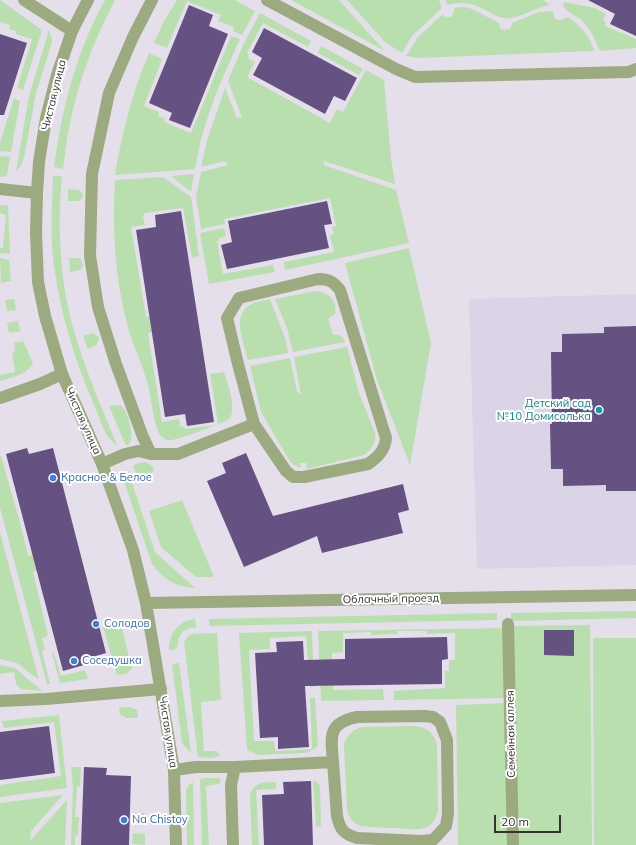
<!DOCTYPE html>
<meta charset="utf-8">
<style>
body{margin:0}
#map{position:relative;width:636px;height:845px;overflow:hidden;background:#e4dfeb;font-family:Mulish,sans-serif}
canvas{display:block}
.scale{position:absolute;left:494px;top:815px;width:67px;height:18px;box-sizing:border-box;border:2px solid #343237;border-top:0;padding-left:5px;font-size:12px;line-height:14px;white-space:nowrap;color:#343237;-webkit-text-stroke:3px #fff;paint-order:stroke}
</style>
<div id="map">
<canvas width="636" height="845"></canvas>
<div class="scale">20 m</div>
</div>
<script>
const ctx = document.querySelector('canvas').getContext('2d');
ctx.lineJoin = 'round';
function fillPath(path, color) { ctx.fillStyle = color; ctx.fill(path, 'evenodd'); }
function trace(path, color, width, dash) { ctx.strokeStyle = color; ctx.lineWidth = width; ctx.lineCap = dash ? 'butt' : 'round'; ctx.setLineDash(dash || []); ctx.stroke(path); }
function write(font, color, halo, rows, align = 'center') {
  ctx.font = font + ' Mulish,sans-serif'; ctx.lineWidth = 4; ctx.setLineDash([]); ctx.textBaseline = 'middle'; ctx.strokeStyle = halo; ctx.fillStyle = color; for (const [text, x, y, turn = 0] of rows) {
    ctx.save(); ctx.translate(x, y); ctx.rotate((+turn || 0) * Math.PI / 180); ctx.textAlign = isNaN(turn) ? turn : align; if (halo) ctx.strokeText(text, 0, 0); ctx.fillText(text, 0, 0); ctx.restore();
  }
}
fillPath(new Path2D(`
 M636 294V565L477 569 469 299Z`), '#dbd4e7');
fillPath(new Path2D(`
 M0 0 42 30 23 90 17 88 32 39 16 34V31L9 29 10 25 0 22Z
 M105 0H115C94 40 77 84 69 129 66 142 65 155 63 169L54 167C62 109 76 52 105 0Z
 M177 0H235L255 11 242 35 233 31 234 27 218 21 221 15 187 1 167 48 154 43 164 21Z
 M291 0H339L385 51Z
 M347 0H439L442 8 412 36 402 53 386 43Z
 M445 0H543L550 5C535 7 516 21 503 18 498 17 493 14 489 12 472 3 466 1 447 5Z
 M564 2 595 8 606 14 603 20 606 23 605 26 636 39V48L600 51C595 39 590 28 580 19 574 15 567 12 563 6Z
 M465 7 472 9 499 23 500 28 504 30 510 29 512 23 539 12 553 11 555 19 560 20 568 17C580 26 590 35 594 51L417 58 406 56 418 37 442 15 446 17H451L454 12V8Z
 M260 13 311 41 308 47 263 23 247 53 249 55 248 58 255 62 247 77 330 123 337 109 343 112 366 70 384 80 391 158 395 184 324 161V165L396 190 409 243 285 270 284 262 334 252 330 235 334 234 332 227 336 226 330 198 224 219 225 224 201 229 196 197 201 172 228 165 225 161 201 167 207 140 225 88 237 118 242 117 228 81 243 45Z
 M49 30 52 40 51 45 36 93 24 158 21 165 16 172 29 96Z
 M231 36 240 39C226 70 211 103 202 136 199 147 197 158 195 169L115 175C122 133 132 93 149 53L162 59 144 106 159 112 158 116 165 119 164 122 191 133Z
 M321 46 363 69 359 75 318 53Z
 M14 98 20 101 11 152 0 151V143Z
 M0 156 10 157 7 176 0 177Z
 M194 174 191 192 171 176Z
 M53 176H62C57 227 60 282 74 331 85 370 102 408 117 445 104 438 101 420 95 407 75 362 61 315 54 267 50 237 52 206 53 176Z
 M163 177 191 197 199 256 192 258 183 208 145 213 143 217 145 225 131 227 146 317 161 314 165 329 148 333 162 422 179 419 180 426 184 427 185 429 216 425C207 428 175 442 167 440 165 439 162 437 160 435 154 426 151 396 148 385 143 364 132 345 127 324 115 277 112 229 115 180Z
 M68 189 79 190 82 193 83 197 79 201H68Z
 M0 205H6L8 206 10 254 0 253V248H3L6 215 0 213Z
 M224 228 226 236 219 238V241H217L223 274 273 265 275 272 209 284 200 233Z
 M409 248 431 343 410 465 377 380 345 263Z
 M0 258 9 260 11 281 1 283Z
 M69 258H78L81 259 83 266 80 270 70 272Z
 M316 291C328 292 338 301 335 314L328 319 333 335C338 334 343 336 345 342L293 352 287 328 275 299Z
 M14 299 16 310 7 311 5 300Z
 M270 299 285 338 288 353 248 360C244 343 230 314 252 304 257 301 264 301 270 299Z
 M18 321 20 331 9 333 7 323Z
 M93 333 99 337C99 345 94 346 88 349L83 336Z
 M23 341 33 363C27 375 12 377 0 381V375L15 372 12 353 15 352 14 343Z
 M347 347 359 393 375 433C377 442 371 450 364 455L307 469 306 463H300L301 468 294 465 289 460 261 412 250 366 290 358 297 392 301 395 294 357Z
 M224 372C227 382 238 410 229 419 227 421 221 423 218 424L210 374Z
 M120 405C128 410 134 434 130 443L126 446 109 406Z
 M0 456H1L20 522 28 556 42 553 46 567 33 572 48 636 42 638 45 650 42 651 50 684H47L0 508Z
 M145 462 151 465 154 469C152 476 144 476 138 478L133 466 138 463Z
 M128 471 155 552 195 588C177 588 163 579 152 564L125 484V478Z
 M182 500 214 577H196L161 547 149 511Z
 M0 532 39 680 17 663 0 659Z
 M636 611V618L511 621V613Z
 M497 613V620L209 626V619Z
 M195 619 196 627C181 629 178 635 177 649L169 650C169 633 178 621 195 619Z
 M121 624 132 669 126 674 117 675 103 627Z
 M590 625 592 845H516L513 626Z
 M506 628 508 698 394 700V691L445 688V671H449V660H455V633L427 634 426 631H398L397 634 371 635V632L343 633V652L332 653 333 690 383 689 384 700 321 701 318 631Z
 M312 631 314 687H310L306 636 270 638V649L249 650 254 741H274L275 751 312 749 310 698H315L318 746 309 752 305 753 258 755 247 750 239 633Z
 M217 633 221 700 201 702 204 751H217L220 755C215 759 205 758 198 757L184 642 189 635 193 634Z
 M593 638H636V845H594Z
 M52 653H54L61 676 85 670 88 679 60 683Z
 M179 663 191 753 186 748 182 743 172 664Z
 M0 665 15 668 42 691 21 689 16 684 14 672 0 674Z
 M508 703 509 845H458L456 705Z
 M129 707 137 710 138 718H126L120 714 119 708Z
 M59 715 67 788 0 797V785L61 776 54 722 4 728 2 721Z
 M415 726C427 727 434 733 437 745L438 810C433 835 414 829 395 828 384 828 372 827 361 826 353 823 349 818 347 810L344 744C347 735 352 730 362 727Z
 M71 767H81L80 787H77L75 817H79L78 835 75 836V845H71L73 787Z
 M206 778H218L221 780 219 784 206 786 209 845H202L200 779Z
 M313 780 318 783 320 786 321 826 316 827Z
 M193 782 194 845H187L186 790 189 785Z
 M276 782V789L256 790 259 845H252L250 795C254 782 264 782 276 782Z
 M63 795 31 831 30 841 67 800 65 845H0V803Z
 M134 813H144V824L134 823Z
 M133 833 145 834V845L132 844Z`), '#badfae');
fillPath(new Path2D(`
 M588 0H636V36L610 24 615 14Z
 M189 5 213 15 209 26 228 34 190 128 169 120 172 113 149 103Z
 M264 28 357 78 345 101 334 96 325 114 253 75 262 58 252 52Z
 M0 34 27 43 4 115H0Z
 M327 201 332 224 324 225 329 248 227 269 221 245 232 242 228 221Z
 M181 211 214 422 187 426 185 414 165 417 136 230 156 227 155 215Z
 M636 326V491H606V485L563 486V469H551L550 424H552L551 352H562V334L604 333V327Z
 M27 448 29 454 53 448 106 653 82 660 84 665 63 671 6 454Z
 M246 453 273 516 403 484 409 510 398 513 403 533 322 553 317 536 244 567 207 481 226 473 222 463Z
 M544 630H574V656L544 655Z
 M447 637 448 659 442 660V684L305 686 309 747 278 749V737L260 738 255 653 277 652 276 642 303 641 304 660 345 659V639Z
 M49 726 55 773 0 780V732Z
 M84 767 107 768 106 775 131 776 129 845H81Z
 M311 781 313 845H264L262 795 284 794 283 782Z`), '#665282');
trace(new Path2D(`
 M24 0 72 31
 M267 0 396 69 415 77 629 72 636 69
 M0 189 37 193
 M0 398 40 384 62 374
 M151 454 143 437 116 364 98 307 90 256 92 174 109 93 133 37 152 0
 M102 464 125 454 138 451 151 454H178L254 424 286 471 293 477H304L368 464C378 457 385 450 386 438L340 290C334 282 329 279 318 279L239 298 227 318 238 364 254 424
 M0 701 46 699 161 689
 M235 767 333 762C331 737 327 723 357 717L424 716 433 717 440 722 447 740 448 814 446 826 433 840 421 841 357 838C344 834 340 830 337 816L333 762
 M174 770 196 767H235L231 785 233 845`), '#9caa7f', 12);
trace(new Path2D(`
 M88 0 72 31 57 75 46 118 39 162 37 193 36 232 38 282 45 316 62 374 102 464 133 550 146 603 174 770 176 845
 M146 603 636 595
 M508 624 513 845`), '#9caa7f', 12);
for (const [x, y, r, color] of [
 [599,410,4,"#0f9aa8"],
 [53,478,4,"#3f7fe0"],
 [96,624,4,"#3f7fe0"],
 [74,661,4,"#3f7fe0"],
 [124,820,4,"#3f7fe0"]
]) { const dot = new Path2D(); dot.arc(x, y, r, 0, 2 * Math.PI); ctx.fillStyle = color; ctx.fill(dot); trace(dot, '#fff', 1.5); }
write('11px', '#343237', '#fff', [
 ["Чистая улица",54,95,-76],
 ["Чистая улица",83,421,66],
 ["Облачный проезд",391,599,-1],
 ["Чистая улица",168,732,81],
 ["Семейная аллея",511,734,-91]
]);
write('11px', '#0d838f', '#fff', [
 ["Детский сад",591,404],
 ["№10 Домисолька",591,417]
], 'right');
write('11px', '#366cbe', '#fff', [
 ["Красное & Белое",61,478],
 ["Солодов",104,624],
 ["Соседушка",82,661],
 ["Na Chistoy",132,820]
], 'left');
</script>
